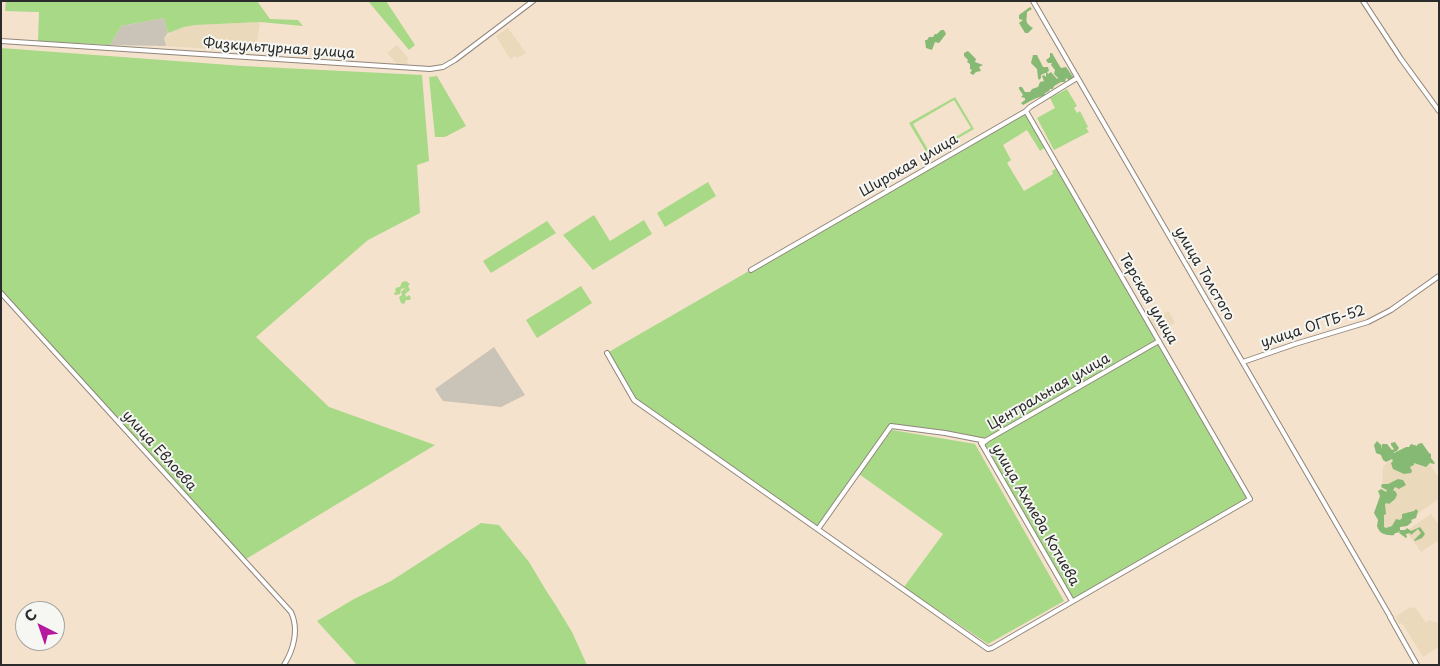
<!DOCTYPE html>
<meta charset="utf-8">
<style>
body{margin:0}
#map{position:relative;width:1440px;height:666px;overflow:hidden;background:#f5e2cc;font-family:"Playpen Sans",sans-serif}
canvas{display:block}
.frame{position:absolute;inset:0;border:2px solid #2b2b2b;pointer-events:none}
.north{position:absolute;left:15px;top:601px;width:50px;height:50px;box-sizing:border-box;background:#f6f6f2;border:1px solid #a5a5a2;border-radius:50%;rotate:319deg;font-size:14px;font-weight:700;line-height:20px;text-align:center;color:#2b2b2b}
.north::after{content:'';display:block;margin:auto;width:18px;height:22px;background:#b5179e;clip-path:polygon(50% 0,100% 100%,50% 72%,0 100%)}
</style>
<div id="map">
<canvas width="1440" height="666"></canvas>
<div class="frame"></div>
<div class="north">С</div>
</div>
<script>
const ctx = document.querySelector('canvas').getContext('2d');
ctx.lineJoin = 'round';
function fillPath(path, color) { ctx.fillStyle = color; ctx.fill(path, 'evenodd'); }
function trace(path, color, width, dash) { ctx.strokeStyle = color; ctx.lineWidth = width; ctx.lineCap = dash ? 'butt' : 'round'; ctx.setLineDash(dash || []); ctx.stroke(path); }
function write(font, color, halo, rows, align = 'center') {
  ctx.font = font + ' "Playpen Sans",sans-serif'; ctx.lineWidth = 4; ctx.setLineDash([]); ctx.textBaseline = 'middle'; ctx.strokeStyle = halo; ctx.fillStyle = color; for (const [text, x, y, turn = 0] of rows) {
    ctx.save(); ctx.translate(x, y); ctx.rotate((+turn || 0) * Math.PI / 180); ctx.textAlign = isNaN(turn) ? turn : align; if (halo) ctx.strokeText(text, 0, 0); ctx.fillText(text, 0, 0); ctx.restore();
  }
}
fillPath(new Path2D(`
 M260 22 256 52 166 46 164 38 173 30 194 25Z
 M508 28 526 53 517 58 515 56 510 59 496 36Z
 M397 45 409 59 407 60 408 64H397L387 53Z
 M1169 311 1175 323 1157 332 1150 320Z
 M1416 444 1439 478V499L1386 534 1381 525 1383 466Z
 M1431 514 1439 525V540L1421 552 1406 531Z
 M1410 607 1411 609 1415 607 1426 623 1428 620 1439 623V647L1423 657 1402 623 1399 624 1395 617Z`), '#ead9ba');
fillPath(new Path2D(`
 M164 18 168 33 164 38 166 46 110 45 121 26Z
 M494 347 525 395 501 407 443 401 435 389Z`), '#cac3b8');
fillPath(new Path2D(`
 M6 1H257L270 19 298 20 303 26 260 22 195 25 184 27 168 33 164 18 121 26 110 45 38 41 39 12 5 11Z
 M368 1H386L415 45 409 50Z
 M1 48 243 66 422 75 429 161 417 165 420 213 368 240 256 337 329 407 435 445 246 559 1 290Z
 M437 76 466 126 445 137H435L429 77Z
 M1067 89 1077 106 1074 108 1077 113 1080 111 1088 127 1086 128 1089 132 1054 150 1037 118 1055 108 1050 98Z
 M955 97 974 129 934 152 933 150 971 128 954 100 913 124 930 153 928 155 909 123Z
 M1026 111 1047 146 1040 151 1027 130 1003 145 1011 160 1007 163 1024 191 1053 174 1052 171 1058 167 1250 499 1072 601 979 439 891 426 818 529 634 400 607 353Z
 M708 182 716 196 665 227 657 213Z
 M594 215 610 241 644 220 652 234 593 270 563 235Z
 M547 221 556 233 491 273 483 261Z
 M406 281 410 284 408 286 410 290 405 294 406 297 409 295 411 298 410 300H406L404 304 401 303 399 297 402 295 401 292 405 288 401 289 400 294 395 295 394 293 396 292 395 289 398 287H400L402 282Z
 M581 286 592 303 537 338 526 320Z
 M892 430 975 444 1064 601 988 644 904 587 943 534 859 474Z
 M481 523 499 525 529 562 547 592 555 604 572 632 587 665H357L317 621 354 599 391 581Z`), '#a7d987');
fillPath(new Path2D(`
 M1030 7 1032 9 1027 12C1027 21 1024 22 1033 28L1028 33H1025L1019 23 1023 20 1019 19V15Z
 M941 30H944L946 34 939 43 935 42 932 50 926 48 925 40H927L929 37H933L935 34H937Z
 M968 51 976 59 975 62 983 65 979 67 981 71 976 72 973 75 970 73 972 70 970 69V64L967 62 968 60 964 56V53Z
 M1050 53H1052L1059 65 1061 68 1066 67 1074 78 1070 81 1066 78 1065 82H1061L1054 86 1053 89H1050L1049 91 1045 93 1044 96C1036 97 1029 102 1023 105L1021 103 1025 100V98L1021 97 1023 95 1019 89V87H1022L1025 92H1030L1032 89 1038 87 1040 82 1044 81 1042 76 1044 75 1046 77V73H1045L1041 75V78L1039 80 1038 78 1037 69 1031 63 1033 55H1037L1043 67H1048L1049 71 1047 72 1048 74 1051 72 1057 79 1058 78 1054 74 1055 70 1051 65 1052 63H1048L1046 60 1050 57Z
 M1377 441 1381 445V449L1382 444H1387L1392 450 1394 449 1391 445V443L1395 442 1399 448 1397 451 1394 452V453L1406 447H1409L1411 444 1417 446 1418 444 1422 443 1429 453 1431 454V458L1435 463 1434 464 1430 463 1426 467 1414 463V465L1410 467 1412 471 1411 473 1404 474 1393 469 1391 463 1393 461 1392 459 1386 462 1383 460 1381 455 1376 453 1374 445Z
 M1398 479 1403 480 1406 485 1399 489 1395 487 1393 490 1396 492 1397 495 1395 499 1389 504 1387 503 1385 504 1386 514 1384 515V527L1386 528 1392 526 1396 519 1400 520 1402 518V514L1414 511 1416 509 1418 511 1416 518 1411 520 1412 522 1407 526 1400 527V530H1405L1407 528 1411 531 1420 527 1425 534 1422 538 1415 541 1414 540 1421 533 1418 529 1411 535 1410 533 1406 534 1407 537 1406 538 1399 533 1400 531 1397 533H1395L1394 535C1387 536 1379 534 1377 526L1378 520 1374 513 1380 496 1378 491 1381 489 1386 492 1387 490 1381 487 1382 484H1388Z`), '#85b974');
const secondary = new Path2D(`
 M1033 1 1391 618
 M1363 1 1401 59 1439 111
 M1 41 430 69 443 67 455 60 533 1
 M751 270 1026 111 1030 107 1077 78
 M1 293 291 612C299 629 294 649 284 665
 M607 353 634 400 988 649 992 648 1250 499 1026 111
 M1243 362 1295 344 1368 322 1391 310 1439 276
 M981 443 1072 601
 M982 445 985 441 1159 341
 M818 529 891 426 945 433 986 441
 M1390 617 1417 665`);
trace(secondary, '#90867c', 6);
trace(secondary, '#fff', 4);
write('14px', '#2b2b2b', '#f6f6f2', [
 ["Физкультурная улица",279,49,4],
 ["Широкая улица",909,166,-30],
 ["улица Толстого",1204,274,60],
 ["Терская улица",1148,299,60],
 ["улица ОГТБ-52",1313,327,-18],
 ["Центральная улица",1049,392,-30],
 ["улица Евлоева",159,451,48],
 ["улица Ахмеда Котиева",1035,515,60]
]);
</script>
